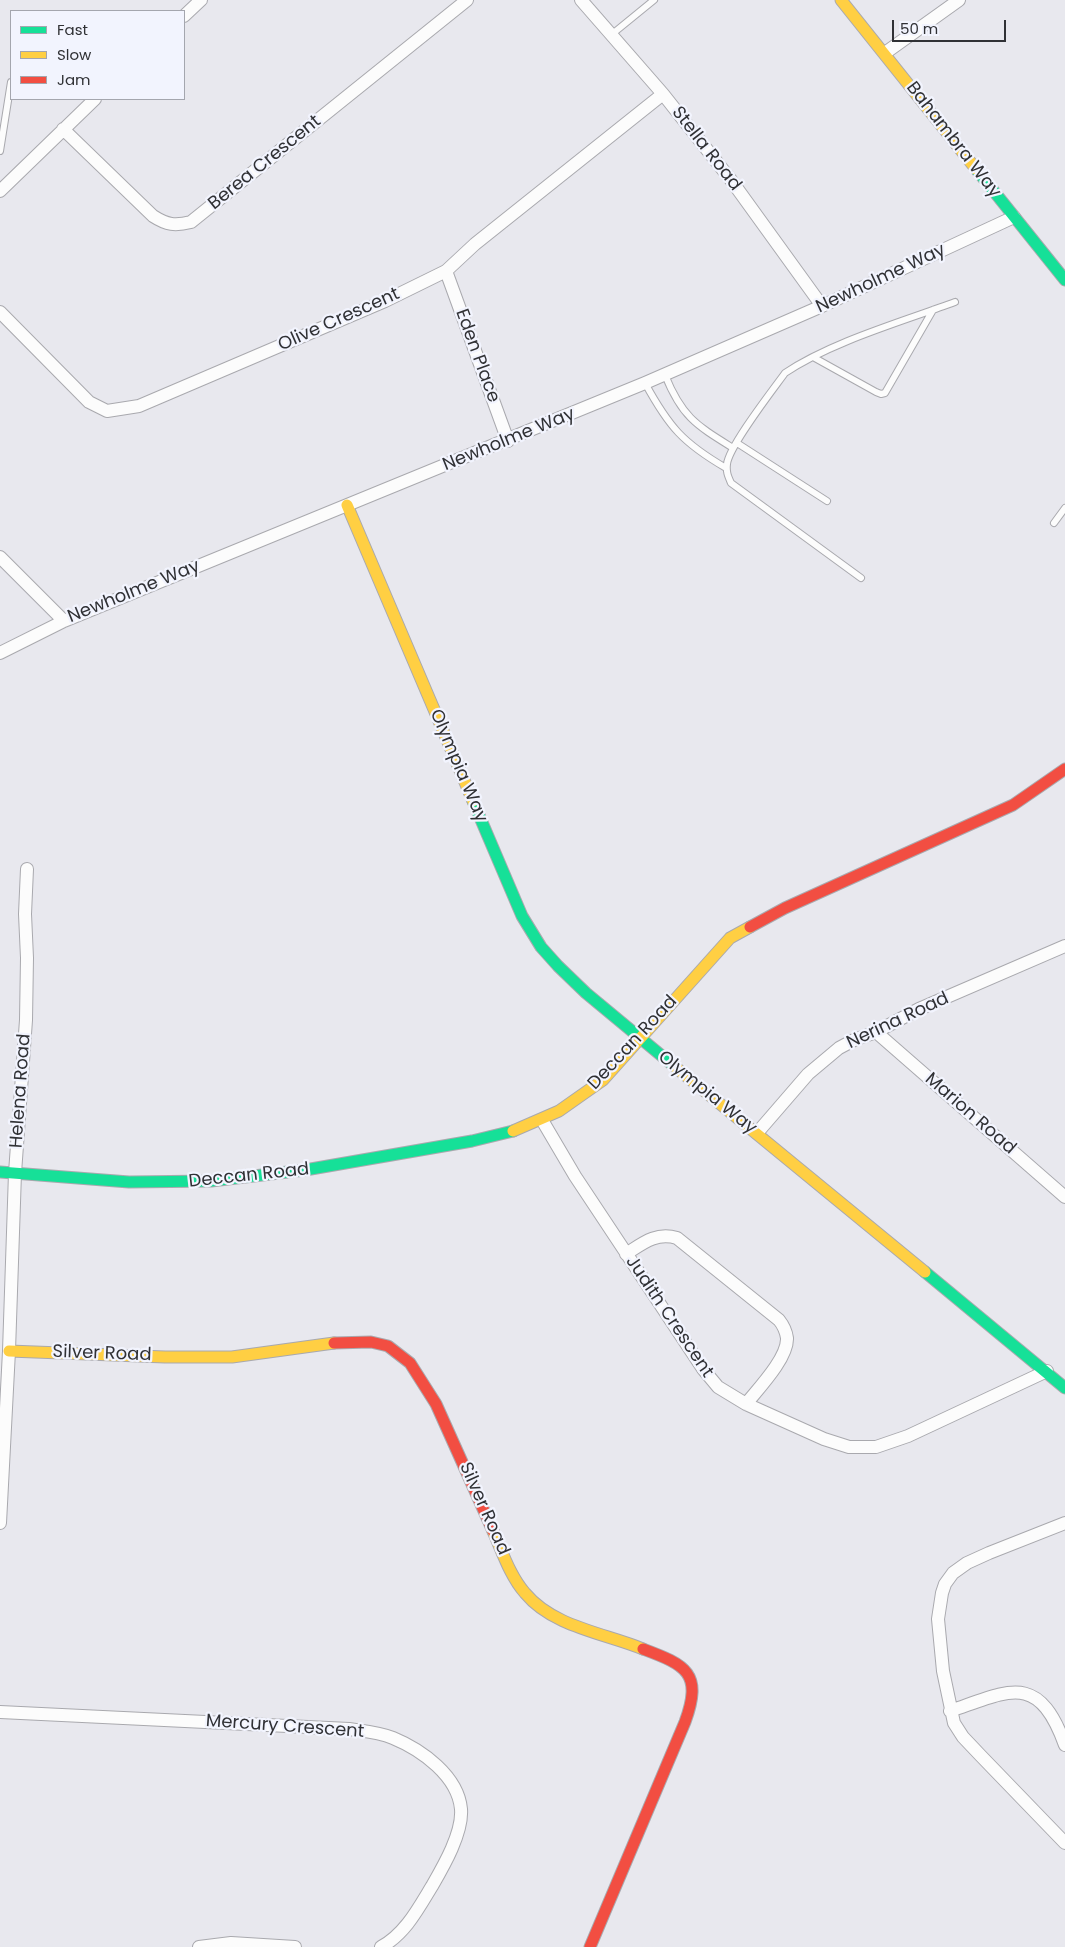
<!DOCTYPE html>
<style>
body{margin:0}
#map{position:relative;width:1065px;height:1947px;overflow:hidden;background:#e8e8ee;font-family:Poppins,sans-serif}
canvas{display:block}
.legend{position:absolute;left:10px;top:10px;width:175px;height:90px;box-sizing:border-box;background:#f2f4fe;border:1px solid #a4a6ae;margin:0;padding:6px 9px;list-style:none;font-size:15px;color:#303135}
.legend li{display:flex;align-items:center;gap:10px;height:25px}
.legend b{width:25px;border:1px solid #a4a6ae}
.scale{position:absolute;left:892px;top:20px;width:114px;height:22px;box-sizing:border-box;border:2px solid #303135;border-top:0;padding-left:6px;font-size:15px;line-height:18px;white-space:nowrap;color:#303135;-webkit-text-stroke:4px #f2f4fe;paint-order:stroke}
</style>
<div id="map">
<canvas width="1065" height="1947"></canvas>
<ul class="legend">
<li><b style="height:6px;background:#16e098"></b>Fast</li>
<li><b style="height:6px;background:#ffcf43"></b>Slow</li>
<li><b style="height:6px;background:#f24e42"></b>Jam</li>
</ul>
<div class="scale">50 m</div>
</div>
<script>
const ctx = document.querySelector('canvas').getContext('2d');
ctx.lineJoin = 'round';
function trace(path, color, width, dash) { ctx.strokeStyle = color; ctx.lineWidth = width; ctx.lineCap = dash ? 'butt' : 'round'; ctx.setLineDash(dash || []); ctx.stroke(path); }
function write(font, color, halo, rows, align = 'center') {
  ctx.font = font + ' Poppins,sans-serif'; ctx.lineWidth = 4.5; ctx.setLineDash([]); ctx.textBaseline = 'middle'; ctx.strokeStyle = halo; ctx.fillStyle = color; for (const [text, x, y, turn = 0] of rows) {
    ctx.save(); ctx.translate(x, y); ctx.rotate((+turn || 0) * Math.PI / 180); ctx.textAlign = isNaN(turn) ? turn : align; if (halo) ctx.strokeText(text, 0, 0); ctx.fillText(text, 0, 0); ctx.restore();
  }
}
const lane = new Path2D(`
 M611 35 654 0
 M0 151 11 82
 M813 357 876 392 881 394 885 393 933 310
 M665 375C682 417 696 425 733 448
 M645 383C669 427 683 443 726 468
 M737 443 827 501
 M1054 523 1065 508
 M861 578 731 483C728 476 726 472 727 464 729 446 772 391 785 373 831 342 901 322 955 302`);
const street = new Path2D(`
 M581 0 663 94 731 180 822 306
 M184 16 201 0
 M885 53 959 0
 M63 129 153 216C167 225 175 226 191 222L467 0
 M0 191 95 99
 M446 271 508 441
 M0 312 89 402 107 411 139 406 385 301 446 271 475 244 663 94
 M0 557 64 621
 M0 653 64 621 645 383 822 306 1014 217
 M876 1032 1065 1197
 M542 1120 575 1176 703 1369 718 1387 746 1404 824 1439 849 1447H876L908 1436 1047 1371
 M757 1133 808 1074 839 1048 854 1040 876 1032 919 1009 1065 946
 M626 1254C643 1243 656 1232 677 1238L779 1320C783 1325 786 1331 787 1338 788 1358 758 1389 746 1404
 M0 1523 9 1351 15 1173 26 1020 27 958 25 914 27 869
 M1065 1523 989 1553 967 1563 953 1573 945 1584 942 1593 938 1619 943 1671 954 1723 963 1737 981 1756 1065 1843
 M950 1711C1009 1691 1038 1671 1065 1745
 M0 1712 349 1729C363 1731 379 1732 393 1738 422 1750 458 1776 461 1809 463 1833 443 1867 432 1886 418 1909 405 1934 381 1947
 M199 1947 231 1943 295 1947`);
const fast = new Path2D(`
 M976 169 1065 280
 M473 801 522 916 541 947 558 966 586 993 674 1066
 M0 1172 129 1182 211 1181 305 1170 472 1141 513 1131
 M925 1272 1065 1388`);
const slow = new Path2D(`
 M841 0 976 169
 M347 505 473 801
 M674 1066 925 1272
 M513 1131 559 1111 603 1080 730 938 750 927
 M9 1351 165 1357H232L334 1343
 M493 1531C502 1551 510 1576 525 1593 553 1627 604 1633 643 1649`);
const jam = new Path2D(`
 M750 927 785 908 1013 805 1065 769
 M334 1343 371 1342 388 1346 410 1363 436 1404 493 1531
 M590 1947 685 1722C703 1673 686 1665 643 1649`);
trace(lane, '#a9a9ae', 8);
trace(street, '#a9a9ae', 14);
trace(fast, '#a9a9ae', 13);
trace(slow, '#a9a9ae', 13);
trace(jam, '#a9a9ae', 13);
trace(lane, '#fcfcfc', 6);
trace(street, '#fcfcfc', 12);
trace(fast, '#16e098', 11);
trace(slow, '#ffcf43', 11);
trace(jam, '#f24e42', 11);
write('18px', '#303135', '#f2f4fe', [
 ["Bahambra Way",953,140,52],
 ["Stella Road",706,149,52],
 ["Berea Crescent",265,163,-39],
 ["Newholme Way",881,279,-25],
 ["Olive Crescent",339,320,-24],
 ["Eden Place",477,356,70],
 ["Newholme Way",509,440,-22],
 ["Newholme Way",134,592,-22],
 ["Olympia Way",458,766,67],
 ["Nerina Road",898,1021,-25],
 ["Deccan Road",633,1043,-47],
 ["Helena Road",21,1091,-86],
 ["Olympia Way",707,1093,39],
 ["Marion Road",970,1114,41],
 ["Deccan Road",249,1176,-6],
 ["Judith Crescent",669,1317,56],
 ["Silver Road",102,1354,2],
 ["Silver Road",484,1509,66],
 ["Mercury Crescent",285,1727,4]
]);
</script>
